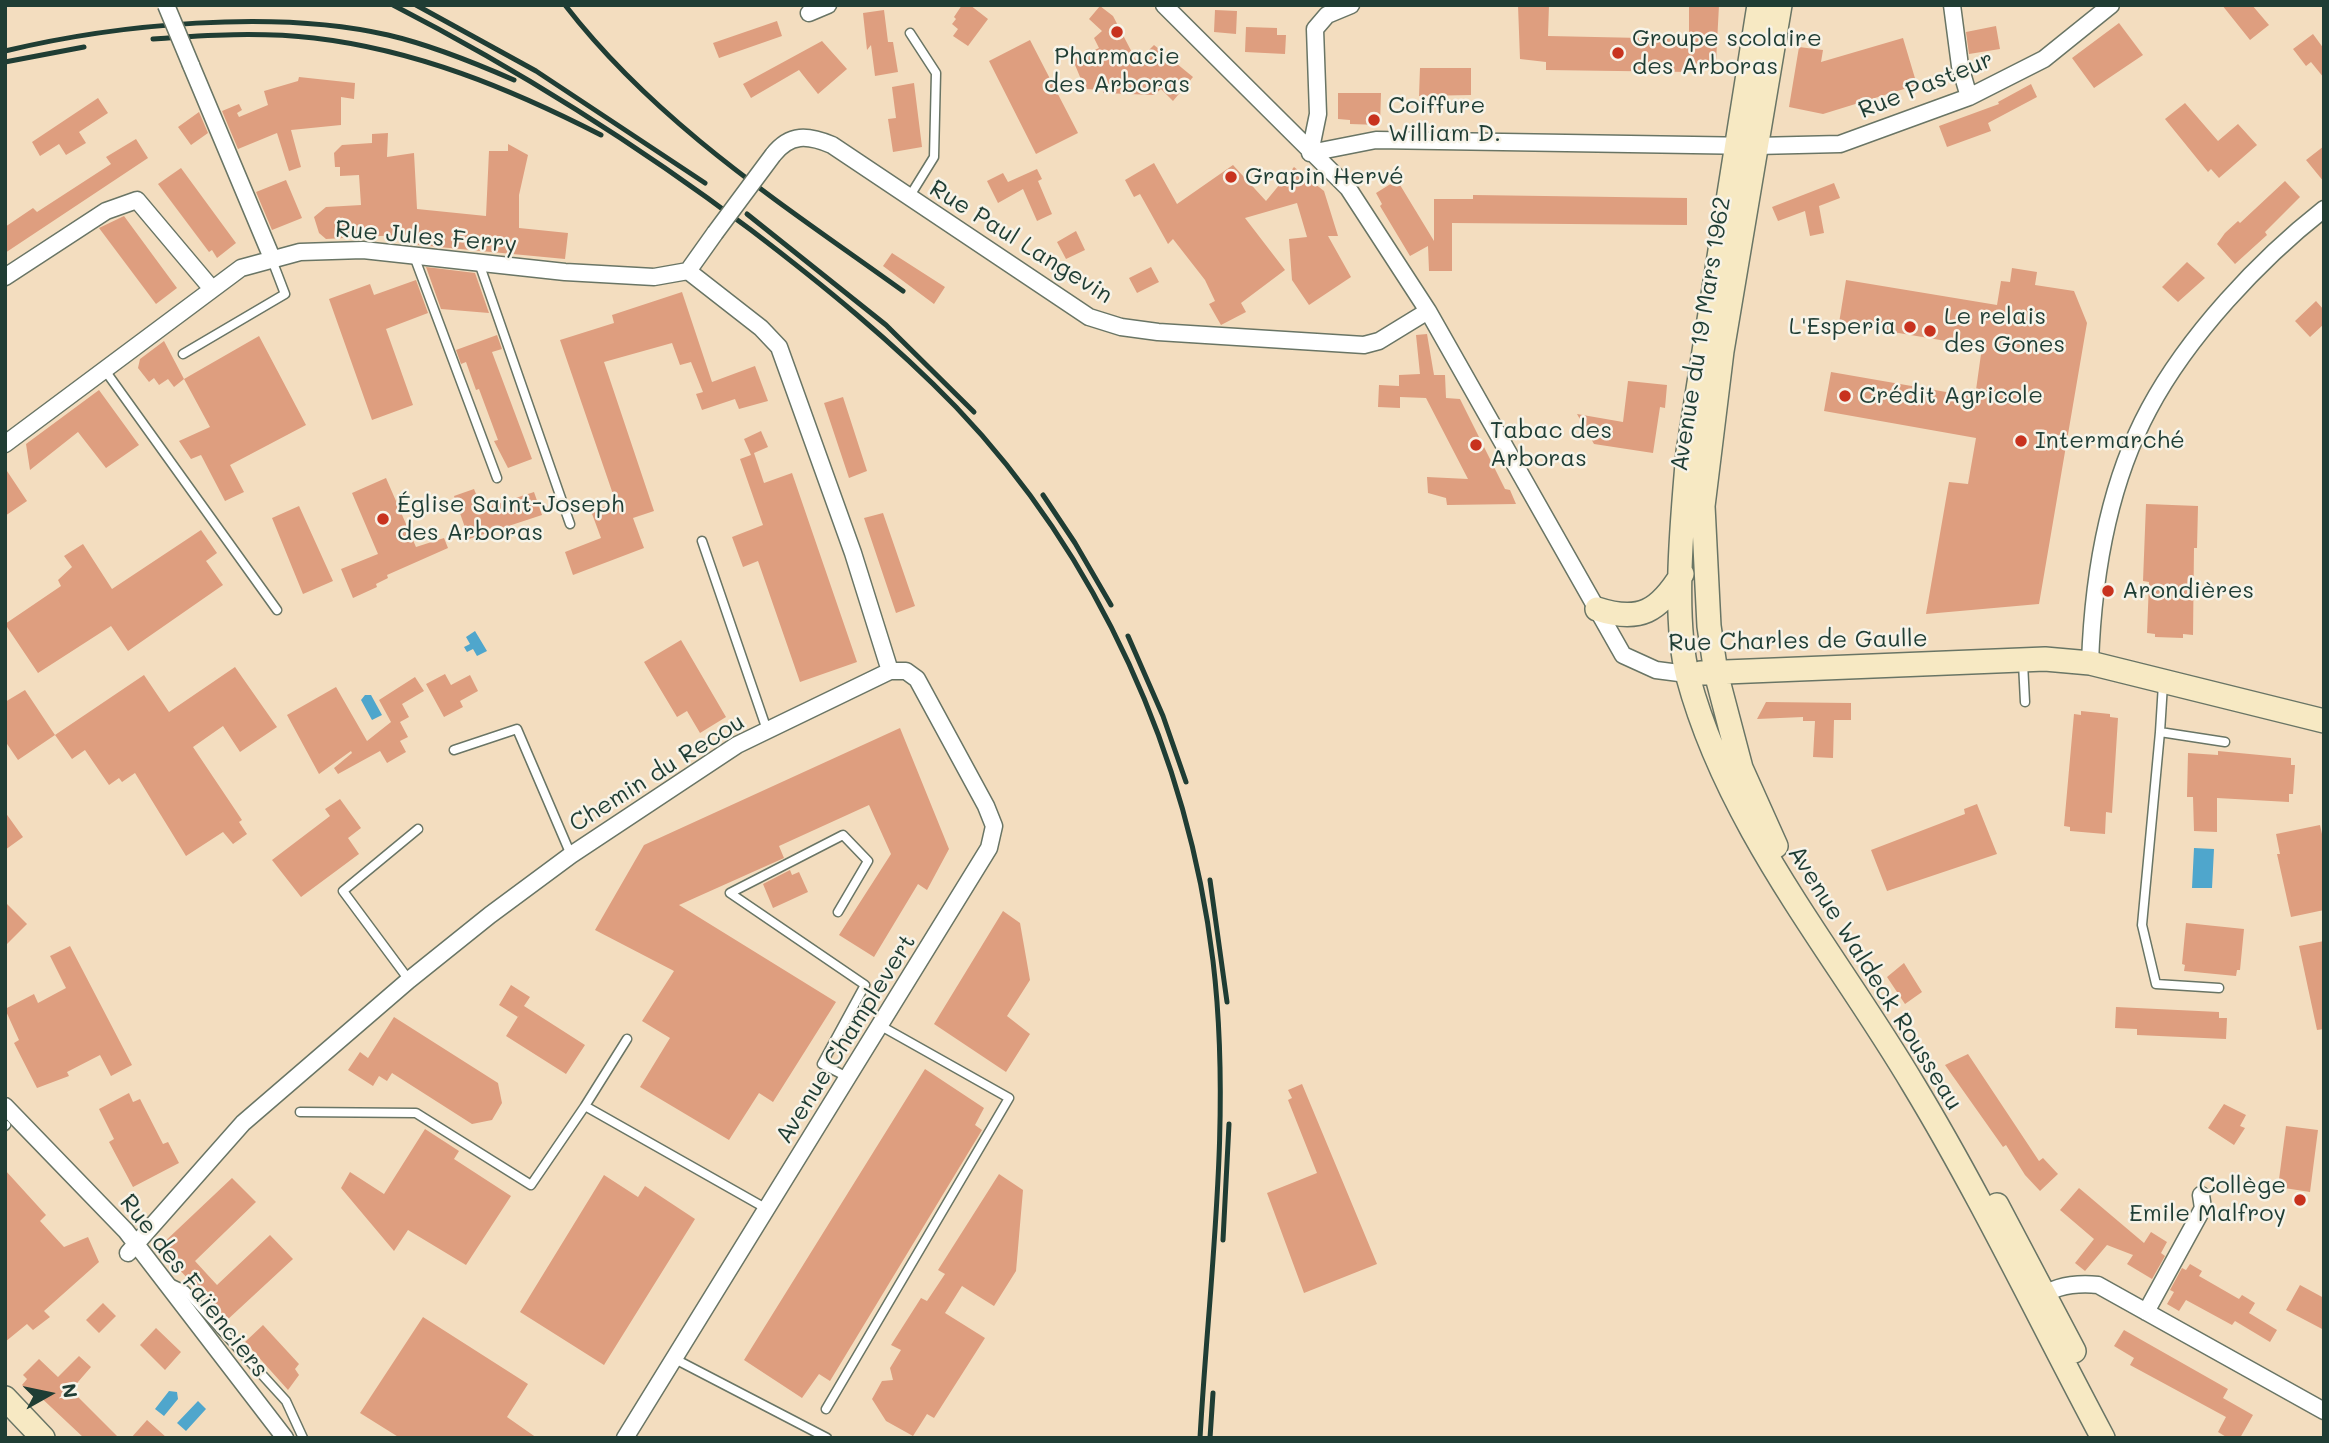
<!DOCTYPE html>
<meta charset="utf-8">
<style>
body{margin:0}
#map{position:relative;width:2329px;height:1443px;overflow:hidden;background:#f3ddbf;font-family:Mali,sans-serif}
canvas{display:block}
.frame{position:absolute;inset:0;border:7px solid #1f3d34;pointer-events:none}
.north{position:absolute;left:14px;top:1359px;width:70px;height:70px;-webkit-text-stroke:5px #f7f3e8;paint-order:stroke;rotate:81deg;font-size:19px;font-weight:700;line-height:28px;text-align:center;color:#1f3d34}
.north::after{content:'';display:block;margin:auto;width:24px;height:32px;background:#1f3d34;clip-path:polygon(50% 0,100% 100%,50% 72%,0 100%)}
</style>
<div id="map">
<canvas width="2329" height="1443"></canvas>
<div class="frame"></div>
<div class="north">N</div>
</div>
<script>
const ctx = document.querySelector('canvas').getContext('2d');
ctx.lineJoin = 'round';
function fillPath(path, color) { ctx.fillStyle = color; ctx.fill(path, 'evenodd'); }
function trace(path, color, width, dash) { ctx.strokeStyle = color; ctx.lineWidth = width; ctx.lineCap = dash ? 'butt' : 'round'; ctx.setLineDash(dash || []); ctx.stroke(path); }
function write(font, color, halo, rows, align = 'center') {
  ctx.font = font + ' Mali,sans-serif'; ctx.lineWidth = 5; ctx.setLineDash([]); ctx.textBaseline = 'middle'; ctx.strokeStyle = halo; ctx.fillStyle = color; for (const [text, x, y, turn = 0] of rows) {
    ctx.save(); ctx.translate(x, y); ctx.rotate((+turn || 0) * Math.PI / 180); ctx.textAlign = isNaN(turn) ? turn : align; if (halo) ctx.strokeText(text, 0, 0); ctx.fillText(text, 0, 0); ctx.restore();
  }
}
fillPath(new Path2D(`
 M475 631 487 651 477 656 473 649 467 652 464 647 470 644 466 637Z
 M365 695H371L382 715 372 720 361 700Z
 M2194 848 2214 849 2212 888H2192Z
 M169 1391 177 1392 178 1399 164 1416 155 1409Z
 M198 1401 206 1409 186 1431 177 1423Z`), '#4fa6cc');
fillPath(new Path2D(`
 M962 5H970L988 19 968 46 953 36 958 29 952 24 956 19 954 17Z
 M1518 5H1549L1548 36 1689 39V5H1719L1716 62 1690 64V72L1546 70V62L1520 59Z
 M2222 5H2252L2269 25 2250 40Z
 M1100 6 1113 16 1137 62 1154 45 1193 77 1173 101 1161 89 1154 95 1103 93V90L1085 89 1073 60 1099 48 1094 38 1102 31 1089 19Z
 M884 10 888 42H893L898 72 875 76 871 45 867 50 863 13Z
 M1215 10 1237 11 1236 34 1214 32Z
 M777 21 782 36 719 58 713 43Z
 M2119 23 2143 55 2094 88 2072 58Z
 M1996 26 2000 49 1969 54 1966 32Z
 M1246 27 1277 28V35H1286L1285 54 1245 52Z
 M2313 34 2324 49V78L2311 62 2306 66 2293 49Z
 M1903 38 1917 85 1823 114 1789 107 1799 47 1823 50 1821 62Z
 M1030 40 1078 133 1036 154 989 61Z
 M822 41 847 69 818 94 799 70 751 98 743 84Z
 M1420 68H1471V95L1419 96Z
 M299 77 355 83 354 99 341 97V125L291 130 301 167 289 171 277 133 238 149 222 111 239 104 242 110 237 113 239 117 268 105 264 91 298 81Z
 M914 83 922 147 893 152 888 119 896 118 892 87Z
 M2031 84 2037 97 1988 123 1991 131 1947 147 1939 126 1999 104 1998 102Z
 M1338 93H1381L1380 125 1350 124V120L1338 119Z
 M98 98 108 113 79 132 86 143 66 155 59 144 40 156 32 142Z
 M2185 103 2218 141 2238 124 2257 145 2219 178 2211 169 2208 172 2165 119Z
 M199 112 208 133 191 145 178 127Z
 M388 133 387 157 414 153 417 209 486 216 489 151H508V144L528 155 519 195V228L568 233 565 259 418 245 417 234 326 239 319 233 314 217 326 207 361 205 359 175 340 176V167H335L334 153 342 145 372 143V134Z
 M136 139 148 158 5 253V227L33 208 37 212 111 164 106 157Z
 M2324 146V182L2306 160Z
 M1154 163 1177 204 1233 165 1266 201 1294 167 1324 191 1338 236H1328L1351 277 1309 305 1292 280 1289 239 1307 237 1297 203 1245 218 1285 270 1241 303 1246 312 1221 325 1209 304 1215 301 1205 280 1173 239 1168 244 1140 194 1134 197 1125 180Z
 M181 168 236 243 217 258 212 250 209 252 158 184Z
 M1037 169 1042 179 1038 181 1052 214 1037 221 1023 189 998 203 987 181 1003 173 1008 182Z
 M286 180 302 218 272 230 256 192Z
 M1397 180 1434 241V199H1473V195L1687 198V225L1452 223V271H1429L1428 246 1410 256 1380 206 1382 204 1376 193Z
 M2285 181 2300 197 2265 232 2267 235 2235 264 2217 244 2225 233 2238 221 2240 223Z
 M1834 183 1840 198 1819 206 1824 233 1810 236 1805 211 1778 221 1772 207Z
 M124 216 177 288 156 304 99 228Z
 M1076 231 1085 250 1066 259 1057 242Z
 M892 253 945 287 934 304 883 266Z
 M2187 262 2205 278 2178 302 2162 287Z
 M426 267 475 273 489 313 441 309Z
 M1151 267 1159 282 1137 293 1129 278Z
 M2012 268 2037 272 2035 285 2074 291 2087 323 2039 604 1926 614 1949 482 1968 484 1976 438 1824 411 1831 372 1975 397 1982 347 1839 323 1846 280 1997 305 2001 281 2010 282Z
 M416 280 428 313 386 329 413 405 372 420 329 299 370 284 374 295Z
 M682 292 712 382 755 366 768 401 739 409 735 399 702 410 696 394 703 392 691 362 680 365 672 343 604 362 654 511 633 518 644 548 573 575 565 552 601 538 591 511 616 503 560 340 614 323 612 315Z
 M2316 301 2324 310V324L2310 337 2295 321Z
 M1427 334 1434 375H1445L1446 398 1460 399 1505 489 1510 490 1516 504 1447 505 1446 498 1428 493 1427 477 1468 479 1426 398 1400 397V408L1378 407 1379 385 1399 386V375L1420 374 1416 335Z
 M497 335 502 349 492 352 532 459 508 468 494 441 498 440 479 389 476 390 466 362 461 364 456 350Z
 M259 336 306 425 230 465 244 492 225 501 201 455 191 459 179 441 210 427 184 379 174 387 168 379 159 385 154 378 149 382 138 368 140 359 164 341 184 379Z
 M1628 381 1667 385 1665 408 1660 407 1653 453 1594 444 1577 414 1623 422Z
 M99 390 139 445 106 468 78 432 30 470 26 444Z
 M843 397 867 471 849 478 824 403Z
 M761 431 768 447 754 453 764 483 792 473 857 662 800 682 758 561 743 567 732 537 763 525 740 459 751 455 744 439Z
 M5 468 27 501 5 516Z
 M386 478 416 547 444 538 448 548 387 575 388 578 376 584 377 587 353 598 341 569 378 554 352 493Z
 M474 489 482 509 534 492 542 515 469 539 454 496Z
 M2146 504 2198 506 2197 548H2194L2193 635 2183 634V638L2155 637V634L2147 633 2149 582 2143 581Z
 M299 506 333 581 303 594 272 518Z
 M883 513 915 606 896 613 864 518Z
 M201 530 217 553 206 561 223 585 128 651 111 626 38 673 5 624 61 586 58 580 72 567 64 556 83 544 112 589Z
 M681 640 726 717 700 733 687 711 677 717 644 662Z
 M235 667 277 727 240 752 223 726 193 747 242 820 239 822 247 834 233 844 223 832 186 856 135 773 122 782 119 778 109 785 85 750 72 759 55 735 144 675 169 712Z
 M445 674 451 685 470 675 478 691 460 701 463 707 444 717 426 684Z
 M415 677 424 691 402 704 409 717 400 722 408 737 400 741 406 752 387 763 380 751 338 774 334 768 352 753 351 751 319 774 287 715 336 687 367 741 391 722 379 700Z
 M25 690 55 735 18 760 5 741V702Z
 M1766 702 1851 703V720H1834L1833 758 1813 757 1815 721H1803V717L1757 719Z
 M2081 711 2110 714V717L2118 718 2112 813 2106 812 2105 834 2070 831V827L2064 826 2074 714 2081 715Z
 M900 728 949 849 927 890 918 884 874 957 839 935 891 854 869 805 779 846 784 858 679 905 836 1002 773 1102 759 1093 729 1140 640 1087 670 1038 642 1021 674 971 595 930 644 845Z
 M2218 751 2291 758V765H2295L2293 794H2289V802L2217 798V832L2194 831 2193 797H2187L2188 753 2218 755Z
 M340 799 361 828 348 838 359 854 301 897 272 860 330 816 325 809Z
 M1977 804 1997 854 1887 891 1871 850 1965 814 1964 809Z
 M5 812 23 837 5 850Z
 M2320 825 2324 843V910L2291 917 2277 854H2280L2276 834Z
 M790 870 792 875 799 872 808 892 773 908 763 884Z
 M5 902 27 924 5 946Z
 M1003 911 1020 923 1030 980 1007 1016 1030 1034 1006 1072 934 1024Z
 M2186 923 2244 929 2240 970H2237L2236 976 2184 971 2185 965 2182 964Z
 M2324 941V1029L2317 1030 2299 946Z
 M70 946 132 1065 111 1076 100 1055 67 1072 69 1076 37 1088 14 1043 19 1040 5 1009 34 994 38 1003 66 988 50 956Z
 M1904 963 1922 992 1905 1004 1887 977Z
 M511 985 530 997 524 1006 585 1045 566 1074 506 1036 519 1015 518 1017 499 1005Z
 M2116 1007 2219 1012V1018H2227L2226 1039 2137 1035V1029L2115 1028Z
 M394 1017 498 1083 502 1103 492 1120 472 1124 392 1073 387 1081 379 1076 373 1086 348 1070 360 1052 368 1058Z
 M1968 1054 2039 1161 2043 1158 2058 1174 2040 1191 2025 1175 2006 1145 2003 1147 1945 1065Z
 M925 1069 984 1108 975 1125 982 1130 830 1381 819 1374 802 1398 744 1360Z
 M1302 1084 1377 1264 1304 1293 1267 1193 1317 1173 1288 1100 1292 1098 1288 1090Z
 M129 1093 133 1102 140 1099 163 1144 168 1142 179 1163 133 1187 109 1142 114 1139 99 1109Z
 M2224 1104 2246 1115 2240 1126 2245 1128 2234 1145 2208 1128Z
 M2286 1126 2318 1130 2310 1192 2278 1187Z
 M425 1129 459 1151 454 1159 511 1196 466 1265 408 1230 394 1251 341 1188 350 1172 384 1194Z
 M5 1170 46 1215 40 1221 64 1247 88 1237 99 1262 44 1311 50 1317 33 1330 27 1324 5 1342Z
 M999 1174 1023 1190 1016 1271 994 1306 962 1286 945 1313 985 1338 934 1418 927 1414 913 1436 886 1421 872 1399 882 1381 893 1380 890 1368 901 1350 891 1345 921 1298 927 1301 945 1274 938 1270Z
 M604 1175 638 1197 645 1186 695 1219 604 1365 520 1312Z
 M232 1178 256 1202 195 1261 217 1285 270 1235 293 1259 226 1321 159 1247Z
 M2079 1188 2144 1243 2151 1232 2167 1242 2161 1253 2165 1256 2152 1279 2127 1264 2133 1255 2107 1245 2085 1271 2075 1263 2094 1239 2060 1210Z
 M2190 1264 2202 1271 2199 1276 2239 1299 2242 1295 2255 1303 2249 1313 2277 1330 2270 1342 2235 1321 2232 1325 2186 1300 2179 1311 2167 1304 2174 1292 2170 1290 2182 1268 2186 1270Z
 M2300 1285 2324 1298V1330L2286 1310Z
 M103 1303 116 1316 99 1333 86 1320Z
 M423 1317 528 1384 507 1417 537 1438H400L360 1413Z
 M263 1325 299 1364 295 1369 299 1375 288 1390 245 1342Z
 M156 1328 181 1352 165 1370 140 1345Z
 M2124 1330 2228 1389 2223 1398 2253 1415 2240 1438H2228L2218 1432 2226 1417 2130 1365 2134 1358 2114 1346Z
 M79 1356 91 1367 71 1390 119 1438H84L35 1392 32 1395 22 1385 27 1379 23 1375 39 1359 58 1377Z
 M147 1420 167 1438H131Z`), '#de9e7f');
const lane = new Path2D(`
 M908 199 934 157 936 73 910 33
 M414 256 497 478
 M479 263 570 524
 M183 354 285 294 272 260
 M104 369 277 610
 M702 541 767 730
 M2023 663 2025 702
 M2163 684 2160 732 2225 742
 M2160 732 2142 925 2156 984 2219 988
 M454 750 517 729 571 855
 M838 912 868 861 843 835 730 893 865 985 822 1064 849 1078
 M409 980 343 891 418 829
 M585 1106 627 1039
 M300 1112 416 1113 531 1185 585 1106 767 1209
 M5 1126 6 1125
 M170 1283 185 1290 286 1401 303 1438
 M673 1358 827 1438
 M826 1409 1009 1098 881 1026`);
const street = new Path2D(`
 M1164 5 1348 188 1428 311 1623 655 1656 670 1687 674
 M1952 5 1960 66 1969 97
 M809 13 828 5
 M191 65 272 258
 M1310 153 1376 140 1756 146 1840 144 1969 97 2044 59 2111 5
 M1310 153 1318 114 1315 29 1327 15 1351 5
 M773 155C790 133 808 135 832 145L1089 317 1121 327 1158 332 1364 345 1379 341 1428 311
 M688 271 761 328 779 347 853 553 890 671
 M5 277 106 211 137 200 212 289
 M5 444 241 268 300 252 363 250 565 272 654 277 688 271 715 233
 M2090 663C2093 577 2108 485 2149 409 2188 336 2259 260 2324 209
 M5 1106 126 1231 285 1438
 M128 1253 243 1123 409 980 490 915 571 855 737 745 890 671H906L917 679 986 806 994 826 989 848 625 1438
 M2038 1299C2055 1285 2077 1283 2098 1285L2324 1411
 M2146 1312 2203 1208 2201 1195`);
const secondary = new Path2D(`
 M1759 5 1688 452C1683 514 1672 617 1688 677 1729 829 1834 951 1913 1084 1982 1198 2040 1320 2103 1438
 M1597 609C1640 623 1659 611 1682 574
 M1701 673 2045 659 2090 663 2324 721
 M1776 846 1741 768 1716 673 1709 626 1703 506 1722 351 1780 5
 M1997 1205 2074 1351
 M5 1398 43 1438`);
trace(lane, '#697565', 11);
trace(street, '#697565', 19);
trace(secondary, '#697565', 26);
trace(lane, '#fff', 8);
trace(street, '#fff', 16);
trace(secondary, '#f7e9c3', 23);
trace(new Path2D(`
 M393 5C519 70 638 145 751 230 823 285 893 342 956 407 1099 557 1188 756 1213 961 1232 1119 1209 1280 1200 1438
 M416 5 536 71 705 183
 M565 5C657 124 782 204 903 291
 M153 39C207 35 260 32 314 38 416 50 509 88 601 135
 M5 51C117 24 275 9 388 35 431 45 473 62 514 80
 M5 62 84 47
 M747 214 886 325 974 412
 M1043 495 1075 543 1111 605
 M1128 636 1163 716 1186 782
 M1210 880 1227 1002
 M1223 1240 1229 1124
 M1210 1438 1213 1393`), '#1f3d34', 5);
const streetBridge = new Path2D(`
 M166 5 191 65
 M715 233 773 155`);
trace(streetBridge, '#697565', 19, []);
trace(streetBridge, '#fff', 16);
for (const [x, y, r, color] of [
 [1117,32,7,"#c8321e"],
 [1618,53,7,"#c8321e"],
 [1374,120,7,"#c8321e"],
 [1231,177,7,"#c8321e"],
 [1910,327,7,"#c8321e"],
 [1930,331,7,"#c8321e"],
 [1845,396,7,"#c8321e"],
 [2021,441,7,"#c8321e"],
 [1476,445,7,"#c8321e"],
 [383,519,7,"#c8321e"],
 [2108,591,7,"#c8321e"],
 [2300,1200,7,"#c8321e"]
]) { const dot = new Path2D(); dot.arc(x, y, r, 0, 2 * Math.PI); ctx.fillStyle = color; ctx.fill(dot); trace(dot, '#f7f3e8', 2.5); }
write('24px', '#1f3d34', '#f7f3e8', [
 ["Groupe scolaire",1632,39],
 ["des Arboras",1632,67],
 ["Pharmacie",1117,57,"center"],
 ["des Arboras",1117,85,"center"],
 ["Coiffure",1388,106],
 ["William D.",1388,134],
 ["Grapin Hervé",1245,177],
 ["Le relais",1944,317],
 ["des Gones",1944,345],
 ["L'Esperia",1896,327,"right"],
 ["Crédit Agricole",1859,396],
 ["Tabac des",1490,431],
 ["Arboras",1490,459],
 ["Intermarché",2035,441],
 ["Église Saint-Joseph",397,505],
 ["des Arboras",397,533],
 ["Arondières",2122,591],
 ["Collège",2286,1186,"right"],
 ["Emile Malfroy",2286,1214,"right"]
], 'left');
write('24px', '#1f3d34', '#f7f3e8', [
 ["Rue Pasteur",1926,85,-22],
 ["Rue Jules Ferry",426,237,5],
 ["Rue Paul Langevin",1021,242,32],
 ["Avenue du 19 Mars 1962",1701,334,-81],
 ["Rue Charles de Gaulle",1798,641,-1],
 ["Chemin du Recou",657,773,-32],
 ["Avenue Waldeck Rousseau",1875,978,58],
 ["Avenue Champlevert",846,1039,-58],
 ["Rue des Faïenciers",194,1286,52]
]);
</script>
